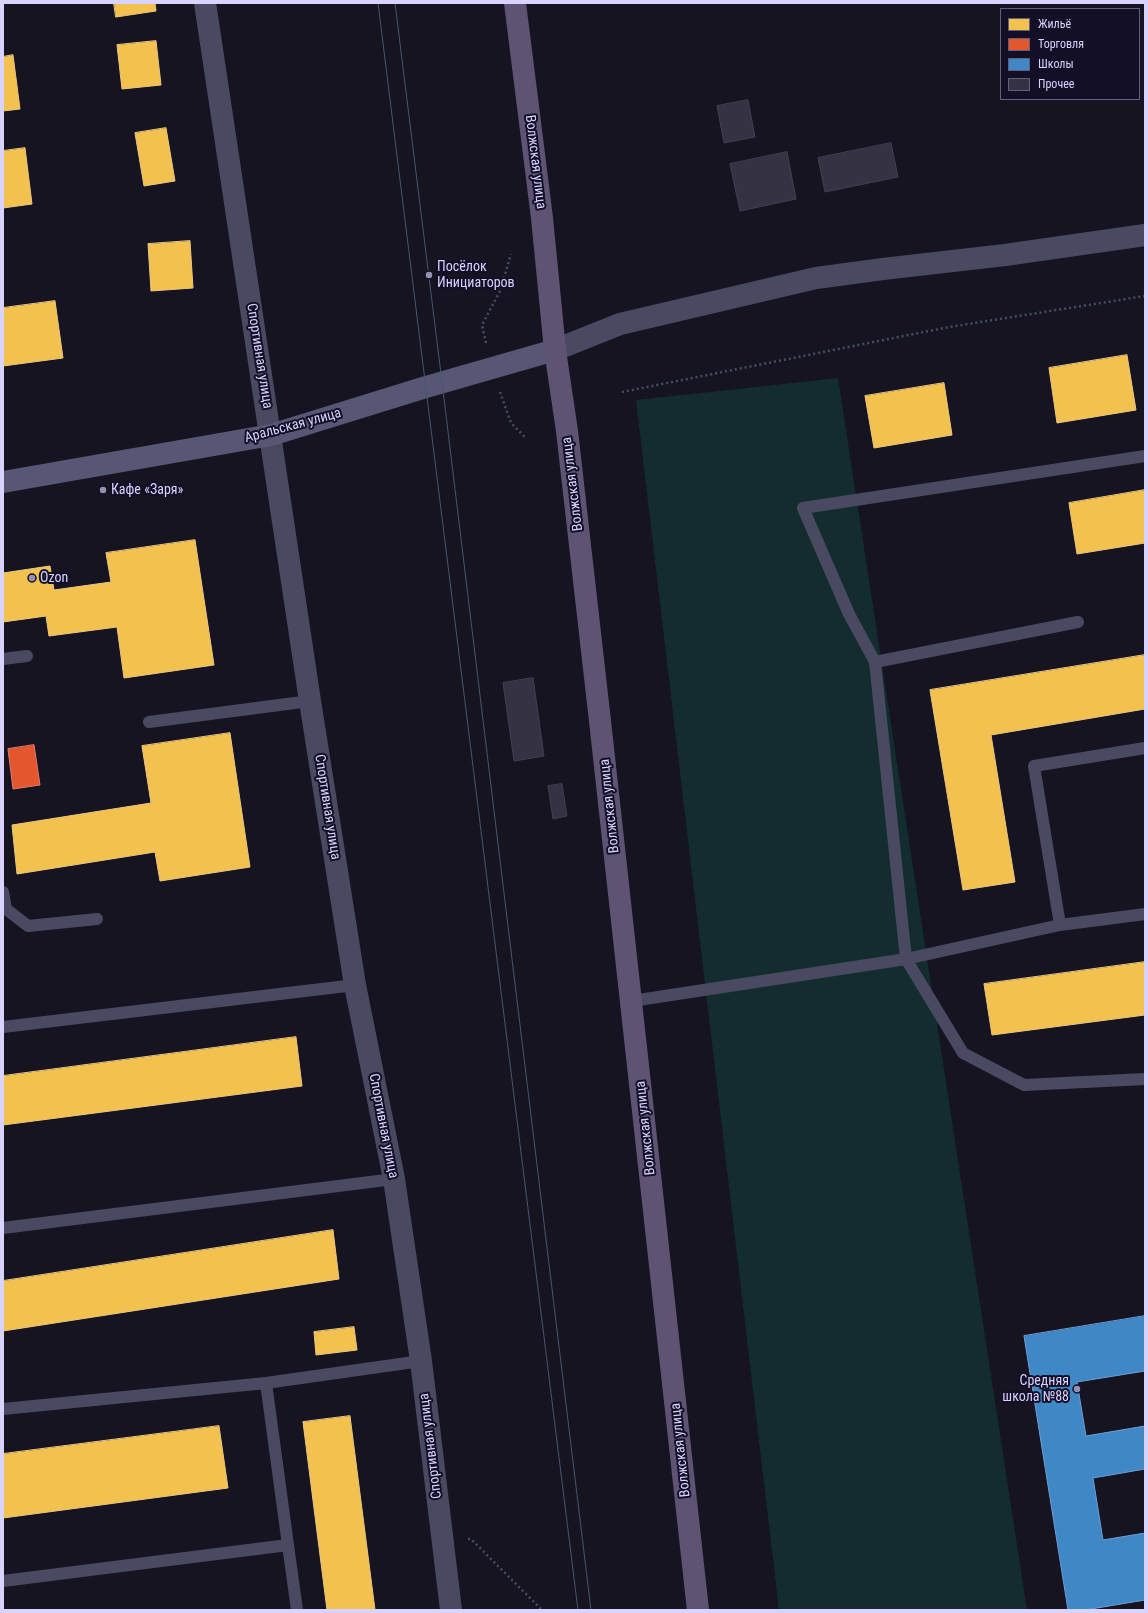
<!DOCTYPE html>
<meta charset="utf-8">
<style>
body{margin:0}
#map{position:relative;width:1148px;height:1613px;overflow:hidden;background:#161421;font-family:"Roboto Condensed",sans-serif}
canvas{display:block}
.frame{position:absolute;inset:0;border:4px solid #d9d4ff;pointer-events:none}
.legend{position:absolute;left:1000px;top:8px;width:140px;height:92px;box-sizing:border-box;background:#130f26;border:1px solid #625e7d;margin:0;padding:5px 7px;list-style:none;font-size:12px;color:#d9d4ff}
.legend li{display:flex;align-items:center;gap:8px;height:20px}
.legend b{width:20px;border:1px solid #625e7d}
</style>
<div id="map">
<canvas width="1148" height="1613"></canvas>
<div class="frame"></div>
<ul class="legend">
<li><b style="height:11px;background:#f2c14e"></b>Жильё</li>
<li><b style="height:11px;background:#e4572e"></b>Торговля</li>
<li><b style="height:11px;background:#3f88c5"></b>Школы</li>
<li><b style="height:11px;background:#343243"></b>Прочее</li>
</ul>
</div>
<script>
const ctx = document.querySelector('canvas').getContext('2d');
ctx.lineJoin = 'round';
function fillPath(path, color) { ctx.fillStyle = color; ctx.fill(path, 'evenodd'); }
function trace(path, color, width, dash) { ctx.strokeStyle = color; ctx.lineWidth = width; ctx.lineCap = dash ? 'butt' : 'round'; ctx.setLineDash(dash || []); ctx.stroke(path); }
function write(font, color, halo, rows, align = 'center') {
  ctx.font = font + ' "Roboto Condensed",sans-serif'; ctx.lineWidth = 4; ctx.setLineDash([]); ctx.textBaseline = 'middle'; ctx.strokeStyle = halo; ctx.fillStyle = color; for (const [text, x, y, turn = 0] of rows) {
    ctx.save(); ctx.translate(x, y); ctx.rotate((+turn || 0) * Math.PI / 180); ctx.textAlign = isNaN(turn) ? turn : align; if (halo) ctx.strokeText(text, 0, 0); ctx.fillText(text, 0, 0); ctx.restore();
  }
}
fillPath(new Path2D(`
 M838 378 1027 1610H779L636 400Z`), '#132c2d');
const homes = new Path2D(`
 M114 3H155L156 11 116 17Z
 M156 41 161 85 122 89 117 45Z
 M13 55 20 109 3 111V57Z
 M166 128 175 181 144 186 135 133Z
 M25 148 32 204 3 208V151Z
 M190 241 193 288 151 291 148 244Z
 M55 301 63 358 3 366V308Z
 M1127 355 1136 410 1057 423 1049 368Z
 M944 383 952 435 874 448 865 396Z
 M1145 490V543L1077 554 1069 503Z
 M195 540 214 665 124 678 117 627 49 636 46 616 3 622V573L50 566 54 590 111 582 106 553Z
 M1145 655V709L991 735 1015 882 963 890 930 690Z
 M230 733 250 867 160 881 155 852 17 874 12 825 151 803 142 746Z
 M1145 962V1015L992 1035 984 984Z
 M296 1037 302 1086 3 1125V1076Z
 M333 1230 339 1279 3 1331V1281Z
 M354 1327 357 1350 316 1355 314 1332Z
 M350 1416 375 1610H327L303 1422Z
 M219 1426 228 1488 3 1518V1454Z`);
fillPath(homes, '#f2c14e');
trace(homes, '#eac783', 1);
const shops = new Path2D(`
 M34 745 40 785 13 789 8 749Z`);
fillPath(shops, '#e4572e');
trace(shops, '#e17c6d', 1);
const schools = new Path2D(`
 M1145 1316V1371L1077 1382 1086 1436 1145 1426V1469L1093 1478 1103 1540 1145 1533V1600L1085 1610H1068L1024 1336Z`);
fillPath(schools, '#3f88c5');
trace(schools, '#6d9fd6', 1);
const building = new Path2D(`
 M748 100 755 137 724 143 717 106Z
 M891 143 898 177 825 192 818 158Z
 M787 152 796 199 740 211 730 164Z
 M533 678 544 756 514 761 503 683Z
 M562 784 567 816 553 819 548 786Z`);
fillPath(building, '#343243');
trace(building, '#433f54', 1);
trace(new Path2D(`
 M486 343 482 325 500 291 511 254
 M500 392 511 423 526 438
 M622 392 949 327 1145 296
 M468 1539H471L542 1610`), '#44505f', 2.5, [2, 3]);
trace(new Path2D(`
 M3 659 27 656
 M875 662 1078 622
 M149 722 310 701
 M3 892 6 909 28 926 97 919
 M1145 914 1060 925 906 959 963 1053 1024 1085 1145 1079
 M1060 925 1034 766 1145 748
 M632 1001 906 959 875 662 849 614 803 508 1145 456
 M3 1027 355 985
 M3 1228 394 1179
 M3 1409 266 1383
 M288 1545 297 1610
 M3 1581 288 1545 266 1383 421 1361`), '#4a4962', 12);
trace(new Path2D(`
 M205 3 310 701 355 985 394 1179 421 1361 451 1610
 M555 350 620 324 816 278 883 269 1005 255 1145 235`), '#4a4962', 22);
trace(new Path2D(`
 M3 482 271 435 426 387 555 350`), '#575674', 22);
trace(new Path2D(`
 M515 3 542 218 555 350 567 431 600 721 698 1610`), '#5e5373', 22);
trace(new Path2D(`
 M378 3 578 1610
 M395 3 442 382 591 1610`), '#43596b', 1);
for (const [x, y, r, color] of [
 [429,275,4,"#9591b1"],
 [103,490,4,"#9591b1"],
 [32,578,4,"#9591b1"],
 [1077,1389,4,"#9591b1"]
]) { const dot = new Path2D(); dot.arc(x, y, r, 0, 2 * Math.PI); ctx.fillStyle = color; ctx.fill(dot); trace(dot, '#130f26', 1.5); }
write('14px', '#d9d4ff', '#130f26', [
 ["Волжская улица",535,162,83],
 ["Спортивная улица",259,356,81],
 ["Аральская улица",293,426,-15],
 ["Волжская улица",573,484,-97],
 ["Волжская улица",610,806,-96],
 ["Спортивная улица",327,807,81],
 ["Спортивная улица",383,1126,79],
 ["Волжская улица",646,1128,-96],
 ["Спортивная улица",431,1446,-97],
 ["Волжская улица",681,1450,-96]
]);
write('14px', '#d9d4ff', '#130f26', [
 ["Посёлок",437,267],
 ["Инициаторов",437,283],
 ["Кафе «Заря»",111,490],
 ["Ozon",40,578],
 ["Средняя",1069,1381,"right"],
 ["школа №88",1069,1397,"right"]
], 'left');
</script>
